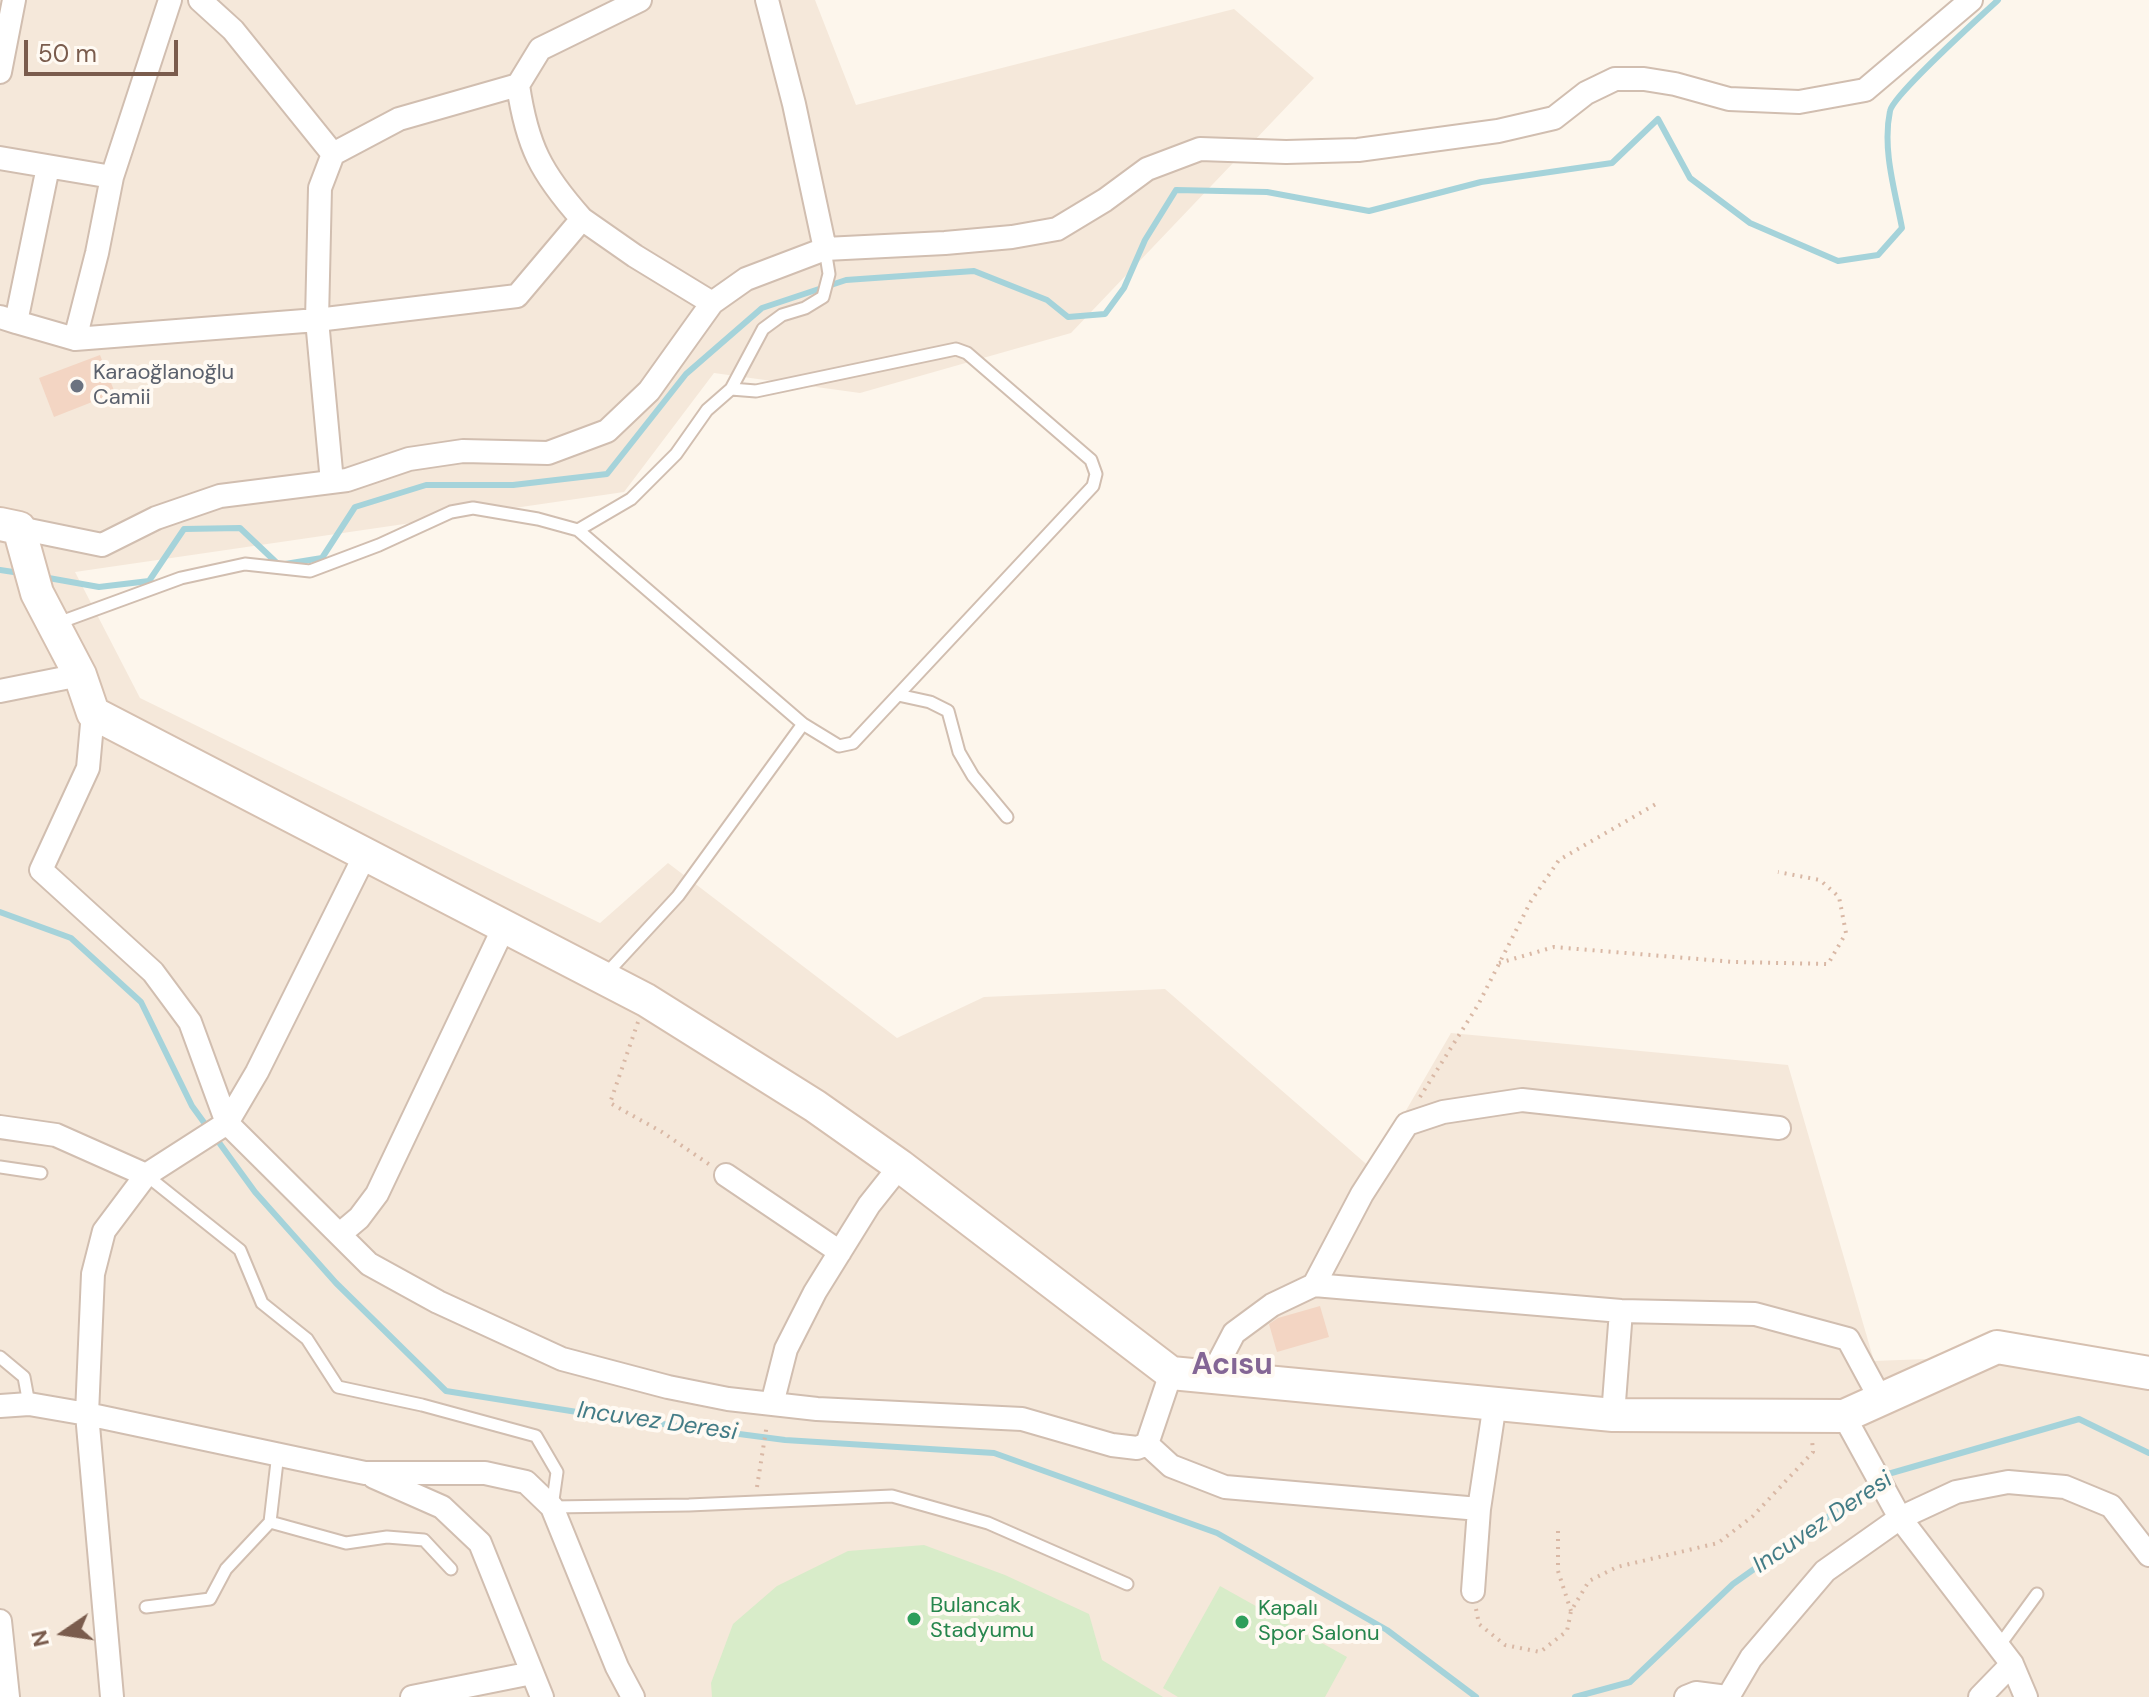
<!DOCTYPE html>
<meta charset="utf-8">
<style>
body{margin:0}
#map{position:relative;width:2149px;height:1697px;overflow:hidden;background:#fdf6ec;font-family:"DM Sans",sans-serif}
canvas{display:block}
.north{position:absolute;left:24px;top:1593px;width:80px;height:80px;-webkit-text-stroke:6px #fffaf3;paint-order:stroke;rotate:257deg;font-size:22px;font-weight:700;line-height:32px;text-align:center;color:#7a5c4d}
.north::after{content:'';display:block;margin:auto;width:28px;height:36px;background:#7a5c4d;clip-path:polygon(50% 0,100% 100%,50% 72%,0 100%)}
.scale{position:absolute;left:24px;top:40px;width:154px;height:36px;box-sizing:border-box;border:4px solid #7a5c4d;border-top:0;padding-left:10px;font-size:24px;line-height:28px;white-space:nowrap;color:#7a5c4d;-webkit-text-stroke:6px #fffaf3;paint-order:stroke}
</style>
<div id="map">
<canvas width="2149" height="1697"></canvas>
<div class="north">N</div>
<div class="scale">50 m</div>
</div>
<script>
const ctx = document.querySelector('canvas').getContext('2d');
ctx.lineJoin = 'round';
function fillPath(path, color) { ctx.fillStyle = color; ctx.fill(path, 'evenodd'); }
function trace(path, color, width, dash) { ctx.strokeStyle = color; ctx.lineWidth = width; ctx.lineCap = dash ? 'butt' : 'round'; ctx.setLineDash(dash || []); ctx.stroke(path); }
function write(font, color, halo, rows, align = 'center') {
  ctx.font = font + ' "DM Sans",sans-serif'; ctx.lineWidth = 8; ctx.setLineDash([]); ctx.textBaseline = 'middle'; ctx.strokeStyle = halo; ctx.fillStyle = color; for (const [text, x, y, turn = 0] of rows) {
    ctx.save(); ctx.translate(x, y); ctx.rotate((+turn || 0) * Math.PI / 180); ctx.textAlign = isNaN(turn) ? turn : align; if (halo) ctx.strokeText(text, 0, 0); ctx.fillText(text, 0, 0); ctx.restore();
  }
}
fillPath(new Path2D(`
 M0 0H815L856 105 1234 9 1314 78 1071 333 860 393 714 373 624 492 75 572 140 698 600 923 668 863 897 1038 984 997 1165 989 1372 1169 1451 1033 1788 1065 1874 1361 2111 1352 2149 1374V1697H0Z`), '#f5e8da');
fillPath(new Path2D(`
 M924 1545 1005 1575 1089 1614 1102 1660 1163 1697H712L711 1683 733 1624 777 1586 848 1551Z
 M1220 1586 1347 1657 1325 1697H1178L1163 1688Z`), '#d8ecc9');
trace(new Path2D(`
 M0 570 20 573
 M43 577 99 587 149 581 184 529 240 528 279 565 322 558 355 507 426 485H513L607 474 686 374 762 308 846 280 974 271 1047 300 1068 317 1105 314 1124 288 1145 240 1176 190 1267 192 1369 211 1481 182 1612 163 1658 119 1690 178 1750 223 1838 261 1878 255 1902 228C1895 191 1882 149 1890 111 1893 95 1980 17 1998 0
 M0 912 71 938 141 1002 192 1106 208 1128
 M215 1137 255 1192 336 1283 446 1391 602 1416 785 1440 994 1453 1217 1533 1387 1630 1476 1697
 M1575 1697 1630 1682 1733 1584 1888 1474 2079 1419 2149 1453`), '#a5d3da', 6);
fillPath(new Path2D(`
 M100 355 115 393 54 417 39 378Z
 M1320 1306 1329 1337 1277 1352 1269 1324 1278 1318Z`), '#f3d5c3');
const lane = new Path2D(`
 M578 530 631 499 676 454 707 410 731 389 763 329 782 315 805 308 823 297 829 274 825 249
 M58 623 181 578 245 564 310 571 379 545 451 512 473 508 538 519 578 530 803 724
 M898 695 930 702 948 711 959 752 973 776 1007 817
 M606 974 678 896 803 724 839 746 853 743 1093 486 1096 474 1091 460 967 353 956 349 756 391 731 389
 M0 1167 41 1173
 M146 1175 240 1250 262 1303 307 1339 338 1387 422 1405 536 1436 557 1472 552 1507 689 1505 892 1496 988 1523 1127 1584
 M0 1357 24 1377 29 1404
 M270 1522 346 1543 387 1537 424 1540 451 1569
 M146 1607 210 1599 226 1569 270 1522 278 1453
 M1999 1646 2037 1594`);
const street = new Path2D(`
 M200 0 233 30 333 154
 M0 72 14 0
 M0 158 112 177
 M582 219 635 256 712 303
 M825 249 945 243 1012 237 1057 229 1105 200 1147 169 1200 149 1286 152 1358 150 1498 131 1554 118 1586 93 1615 79H1644L1675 84 1729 99 1799 102 1865 90 1971 0
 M0 317 16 322 48 167
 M16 322 75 339 317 320 517 296 582 219C541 173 527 146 518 85L540 49 640 0
 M75 339 97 253 112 177 170 0
 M332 482 317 320 320 188 333 154 399 119 518 85
 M19 528 102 545 156 518 220 496 347 480 409 459 463 451 548 453 607 431 649 391 712 303 746 279 825 249 794 104 767 0
 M0 691 80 675
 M93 713 88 768 41 870 153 972 190 1022 227 1123 369 1264 438 1302 562 1359 668 1387 728 1399 817 1409 1022 1419 1112 1445 1137 1448 1147 1444 1171 1373
 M0 1127 56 1135 146 1175
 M1779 1128 1522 1100 1443 1112 1407 1124 1362 1194 1314 1285 1621 1311 1755 1314 1848 1339 1881 1400
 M726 1175 840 1252
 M340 1234 359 1218 377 1194 504 927
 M1211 1377 1234 1333 1272 1305 1314 1285
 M772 1404 786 1349 815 1292 869 1205 900 1166
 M0 1406 29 1404 87 1414 365 1473H485L526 1482 552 1507 617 1667 633 1697
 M1613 1415 1621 1311
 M1844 1416 1900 1518 2012 1664 2026 1697
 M1147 1444 1171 1466 1225 1487 1479 1509
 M374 1477 442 1507 480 1543 542 1697
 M1473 1591 1479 1509 1495 1403
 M0 1621 8 1697
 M112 1697 87 1414 93 1274 104 1231 146 1175 227 1123 257 1072 366 853
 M412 1697 532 1673
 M1686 1697 1696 1693 1727 1697
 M1728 1697 1751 1658 1825 1571 1900 1518 1956 1492 2008 1482 2065 1487 2111 1506 2149 1555
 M1980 1697 2012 1664`);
const secondary = new Path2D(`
 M0 524 19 528 37 593 80 675 93 713 646 1000 815 1106 900 1166 1171 1373 1613 1415 1844 1416 1997 1347 2149 1373`);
trace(lane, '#d1beb0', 15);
trace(street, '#d1beb0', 26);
trace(secondary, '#d6c0b0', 36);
trace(new Path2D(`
 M1499 963 1554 947 1734 962 1828 964 1846 933 1839 897 1820 880 1778 872
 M638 1022 610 1103 662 1132 710 1165
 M1420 1097 1478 1005 1531 901 1559 860 1656 804
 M757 1487 767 1424
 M1558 1531V1571L1571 1611
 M1476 1609 1479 1624 1505 1645 1540 1652 1567 1631 1571 1611 1589 1581 1617 1567 1718 1543 1753 1516 1813 1452 1812 1439`), '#d9b8a5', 4, [2, 6]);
trace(lane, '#fff', 11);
trace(street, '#fff', 22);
trace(secondary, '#fff', 32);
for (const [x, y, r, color] of [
 [77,386,8,"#6b7280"],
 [914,1619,8,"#2e9e5b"],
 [1242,1622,8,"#2e9e5b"]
]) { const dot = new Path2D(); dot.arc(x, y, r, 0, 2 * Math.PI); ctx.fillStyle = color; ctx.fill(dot); trace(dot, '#fffaf3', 3); }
write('22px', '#5b616d', '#fffaf3', [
 ["Karaoğlanoğlu",93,373],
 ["Camii",93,398]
], 'left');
write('22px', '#27864d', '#fffaf3', [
 ["Bulancak",930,1606],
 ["Stadyumu",930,1631],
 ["Kapalı",1258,1609],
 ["Spor Salonu",1258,1634]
], 'left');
write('italic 24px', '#437c86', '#fffaf3', [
 ["Incuvez Deresi",657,1422,8],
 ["Incuvez Deresi",1823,1523,-34]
]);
write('bold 30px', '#846695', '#fffaf3', [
 ["Acısu",1232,1366]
]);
</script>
